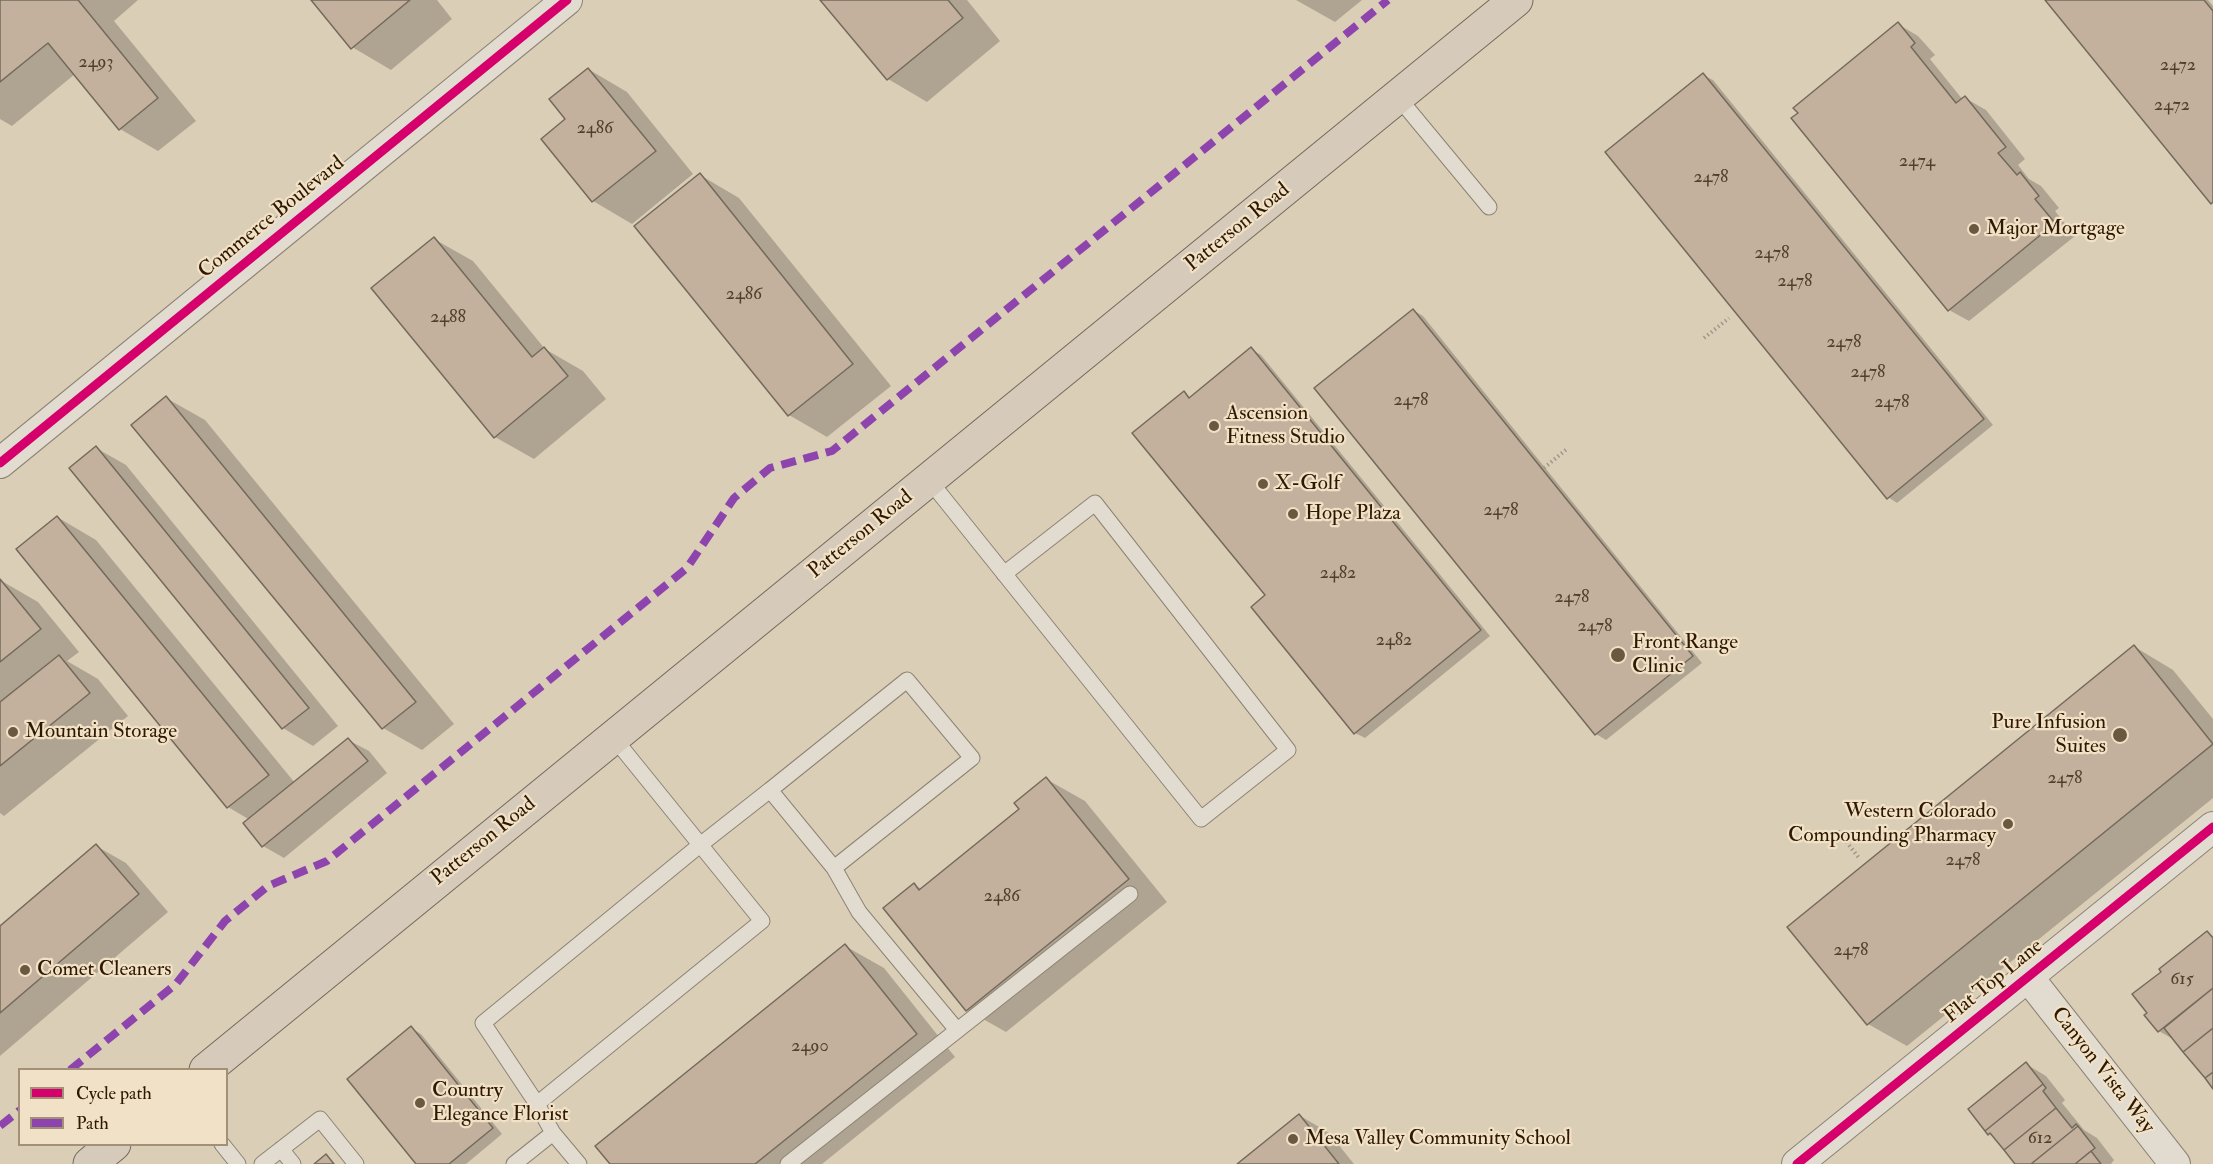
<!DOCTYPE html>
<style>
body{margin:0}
#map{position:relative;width:2213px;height:1164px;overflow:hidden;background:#dbceb7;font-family:"IM FELL Double Pica",serif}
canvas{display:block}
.legend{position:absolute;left:18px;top:1068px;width:210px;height:78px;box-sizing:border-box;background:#f1e1c6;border:2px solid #a39177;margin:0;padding:8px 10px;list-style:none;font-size:18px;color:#2e1801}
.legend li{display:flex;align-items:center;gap:12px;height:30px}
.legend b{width:30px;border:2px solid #a39177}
</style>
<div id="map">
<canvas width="2213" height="1164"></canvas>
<ul class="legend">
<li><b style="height:8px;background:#d6006c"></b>Cycle path</li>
<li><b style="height:8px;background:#8e44ad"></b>Path</li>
</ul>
</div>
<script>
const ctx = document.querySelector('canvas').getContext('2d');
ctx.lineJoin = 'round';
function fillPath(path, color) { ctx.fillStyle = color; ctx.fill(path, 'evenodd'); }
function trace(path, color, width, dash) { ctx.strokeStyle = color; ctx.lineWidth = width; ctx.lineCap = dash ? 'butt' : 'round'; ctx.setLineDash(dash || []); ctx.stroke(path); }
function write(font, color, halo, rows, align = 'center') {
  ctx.font = font + ' "IM FELL Double Pica",serif'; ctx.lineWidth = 4.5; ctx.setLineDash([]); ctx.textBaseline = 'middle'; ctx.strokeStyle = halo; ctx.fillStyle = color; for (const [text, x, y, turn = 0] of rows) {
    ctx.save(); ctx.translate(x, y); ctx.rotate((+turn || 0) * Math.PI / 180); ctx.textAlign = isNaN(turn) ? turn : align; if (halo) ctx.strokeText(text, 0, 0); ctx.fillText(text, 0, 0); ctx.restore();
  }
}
fillPath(new Path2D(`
 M0 0H138L114 21 196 121 158 151 120 129 75 74 12 126 0 119Z
 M313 0H437L452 19 391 70 352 47Z
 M822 0H967L1000 41 927 102 888 79Z
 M1296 0H1362L1335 22Z
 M2047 0H2208L2213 6V203Z
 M1898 24 1918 36 1935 55 1930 59 1963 100 1965 98 1986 110 2025 159 2018 165 2029 179 2041 186 2059 208 2055 211 2075 236 1969 321 1949 310Z
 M588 69 627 92 693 174 632 224 593 201 543 139 567 120Z
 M1703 75 1713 80 1993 425 1897 503 1888 497Z
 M700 175 739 198 891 386 827 437 789 415Z
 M434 239 473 261 545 349 583 371 606 399 534 459 495 437Z
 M1413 310 1423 316 1702 663 1606 740 1596 734 1316 388Z
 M1251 349 1261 355 1490 636 1365 738 1355 733 1267 596 1184 393 1191 398Z
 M166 398 205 420 454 724 422 750 383 728Z
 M96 448 126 465 338 726 313 746 283 728Z
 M57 517 96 540 295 783 348 740 369 751 387 773 284 858 263 846 245 824 250 820 228 807 18 549Z
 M0 580 38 602 79 652 67 661 98 679 128 716 4 816 0 813Z
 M2135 647 2173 670 2213 719V798L1907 1046 1868 1024Z
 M1046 779 1085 801 1167 902 1006 1032 967 1010 914 885 922 889 1021 809Z
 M96 846 126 863 168 912 0 1056V928Z
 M2207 933 2213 936V1087L2176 1041 2159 1031 2163 972Z
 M845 946 884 968 955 1057 822 1164H612Z
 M411 1028 421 1034 502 1134 466 1164H418Z
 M2026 1064 2046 1076 2065 1100 2062 1103 2084 1130 2097 1138 2114 1160 2111 1164H2017L1996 1138 1989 1134Z
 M1299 1115 1329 1133 1354 1164H1239Z`), '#0003');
const building = new Path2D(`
 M0 0H78L158 98 119 130 48 43 0 82Z
 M311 0H410L351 49Z
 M820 0H948L963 18 887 80Z
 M2045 0H2204L2213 11V202L2211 204Z
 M1898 22 1915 43 1911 47 1956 103 1965 96 2006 147 1998 153 2017 175 2020 172 2039 196 2035 199 2055 223 1948 311 1791 118 1798 113 1793 108Z
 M588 68 656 151 592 202 541 139 565 119 549 99Z
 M1703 73 1984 419 1887 499 1605 152Z
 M700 173 853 364 788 416 634 226Z
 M434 237 532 357 544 347 568 376 494 438 371 288Z
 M1413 309 1693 656 1595 735 1314 388Z
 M1251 347 1481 630 1354 734 1251 607 1265 595 1132 433 1184 391 1189 398Z
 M166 396 416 702 382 729 131 425Z
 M96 446 309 708 282 729 69 468Z
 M57 516 269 775 227 808 16 549Z
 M0 579 41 629 0 662Z
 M2134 645 2213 744 1867 1025 1787 927Z
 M59 655 90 693 0 766V702Z
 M348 738 368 761 262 847 243 823Z
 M1046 777 1129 879 966 1011 883 908 914 883 919 890 1019 809 1014 803Z
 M96 844 139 894 0 1013V926Z
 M2207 931 2213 938V988L2158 1032 2144 1015 2147 1013 2132 994 2161 972 2159 969Z
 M845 944 917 1034 755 1164H610L595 1146Z
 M2213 988V1028L2183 1052 2164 1028Z
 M411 1026 493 1128 449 1164H416L347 1079Z
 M2213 1028V1072L2205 1078 2183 1052Z
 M2026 1062 2043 1084 1985 1131 1968 1109Z
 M2213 1072V1089L2205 1078Z
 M2043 1084 2046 1088 2043 1091 2056 1108 2004 1150 1990 1133 1988 1135 1985 1131Z
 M2056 1108 2072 1128 2076 1124 2078 1126 2031 1164H2015L2004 1150Z
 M1299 1114 1339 1164H1237Z
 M2078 1126 2095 1148 2075 1164H2031Z
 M2091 1151 2101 1164H2075Z
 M326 1154 334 1164H314Z`);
fillPath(building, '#c3b19e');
trace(building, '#746a5b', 1.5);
const lane = new Path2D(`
 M1397 96 1489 207
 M929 480 1201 819 1288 750 1095 503 1004 574
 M770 790 907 680 972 758 834 868
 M537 1104 483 1023 700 845 770 790 834 868 859 912 957 1030
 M222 1144 238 1164
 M281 1149 293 1164
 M262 1164 320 1119 356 1164
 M514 1164 553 1133
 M579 1164 553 1133 537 1104 762 921 613 737
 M788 1164 1130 894`);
const street = new Path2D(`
 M0 463 567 0
 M2028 977 2175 1164
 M1797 1164 2213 827`);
const primary = new Path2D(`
 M206 1070 1516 0
 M90 1164 114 1144`);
trace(lane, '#8d8373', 17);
trace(street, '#8d8373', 32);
trace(primary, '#746a5b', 35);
trace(new Path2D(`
 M1704 338 1729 318
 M1544 468 1568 448
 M1838 831 1859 858`), '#a0988c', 4, [1.5, 3]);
trace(lane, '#e2dbd0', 15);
trace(street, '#e2dbd0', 30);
trace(primary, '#d6cbbb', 33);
trace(new Path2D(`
 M70 1070 176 984 225 921 268 886 327 861 687 568 734 498 770 468 832 451 1388 0
 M0 1126 20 1110`), '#8e44ad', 8, [15, 8]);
trace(new Path2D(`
 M0 463 567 0
 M1797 1164 2213 827`), '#d6006c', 9);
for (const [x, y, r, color] of [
 [1974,229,6,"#6b5841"],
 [1214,426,6,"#6b5841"],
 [1263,484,6,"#6b5841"],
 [1293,514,6,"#6b5841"],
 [1618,655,8,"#6b5841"],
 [13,732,6,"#6b5841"],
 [2120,735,8,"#6b5841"],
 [2008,824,6,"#6b5841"],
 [25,970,6,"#6b5841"],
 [420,1103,6,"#6b5841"],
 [1293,1139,6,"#6b5841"]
]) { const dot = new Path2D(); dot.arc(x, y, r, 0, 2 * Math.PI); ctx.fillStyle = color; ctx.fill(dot); trace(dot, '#f1e1c6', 2); }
write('18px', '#533e28', null, [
 ["2493",96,63],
 ["2472",2178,66],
 ["2472",2172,106],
 ["2486",595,129],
 ["2474",1917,162],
 ["2478",1711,178],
 ["2478",1772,254],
 ["2478",1795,282],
 ["2486",744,295],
 ["2488",448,318],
 ["2478",1844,343],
 ["2478",1868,373],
 ["2478",1411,401],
 ["2478",1892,403],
 ["2478",1501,511],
 ["2482",1338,574],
 ["2478",1572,598],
 ["2478",1595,627],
 ["2482",1394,641],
 ["2478",2065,779],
 ["2478",1963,861],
 ["2486",1002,897],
 ["2478",1851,951],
 ["615",2182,980],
 ["2490",810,1047],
 ["612",2040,1139]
]);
write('21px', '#2e1801', '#f1e1c6', [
 ["Commerce Boulevard",272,218,-39],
 ["Patterson Road",1238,228,-39],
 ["Patterson Road",861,535,-39],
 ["Patterson Road",484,842,-39],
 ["Flat Top Lane",1994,982,-39],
 ["Canyon Vista Way",2102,1071,52]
]);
write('21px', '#2e1801', '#f1e1c6', [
 ["Major Mortgage",1986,229],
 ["Ascension",1226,414],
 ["Fitness Studio",1226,438],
 ["X-Golf",1275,484],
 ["Hope Plaza",1305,514],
 ["Front Range",1632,643],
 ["Clinic",1632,667],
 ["Pure Infusion",2106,723,"right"],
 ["Suites",2106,747,"right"],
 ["Mountain Storage",25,732],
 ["Western Colorado",1996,812,"right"],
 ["Compounding Pharmacy",1996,836,"right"],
 ["Comet Cleaners",37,970],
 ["Country",432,1091],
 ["Elegance Florist",432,1115],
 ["Mesa Valley Community School",1305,1139]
], 'left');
</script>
